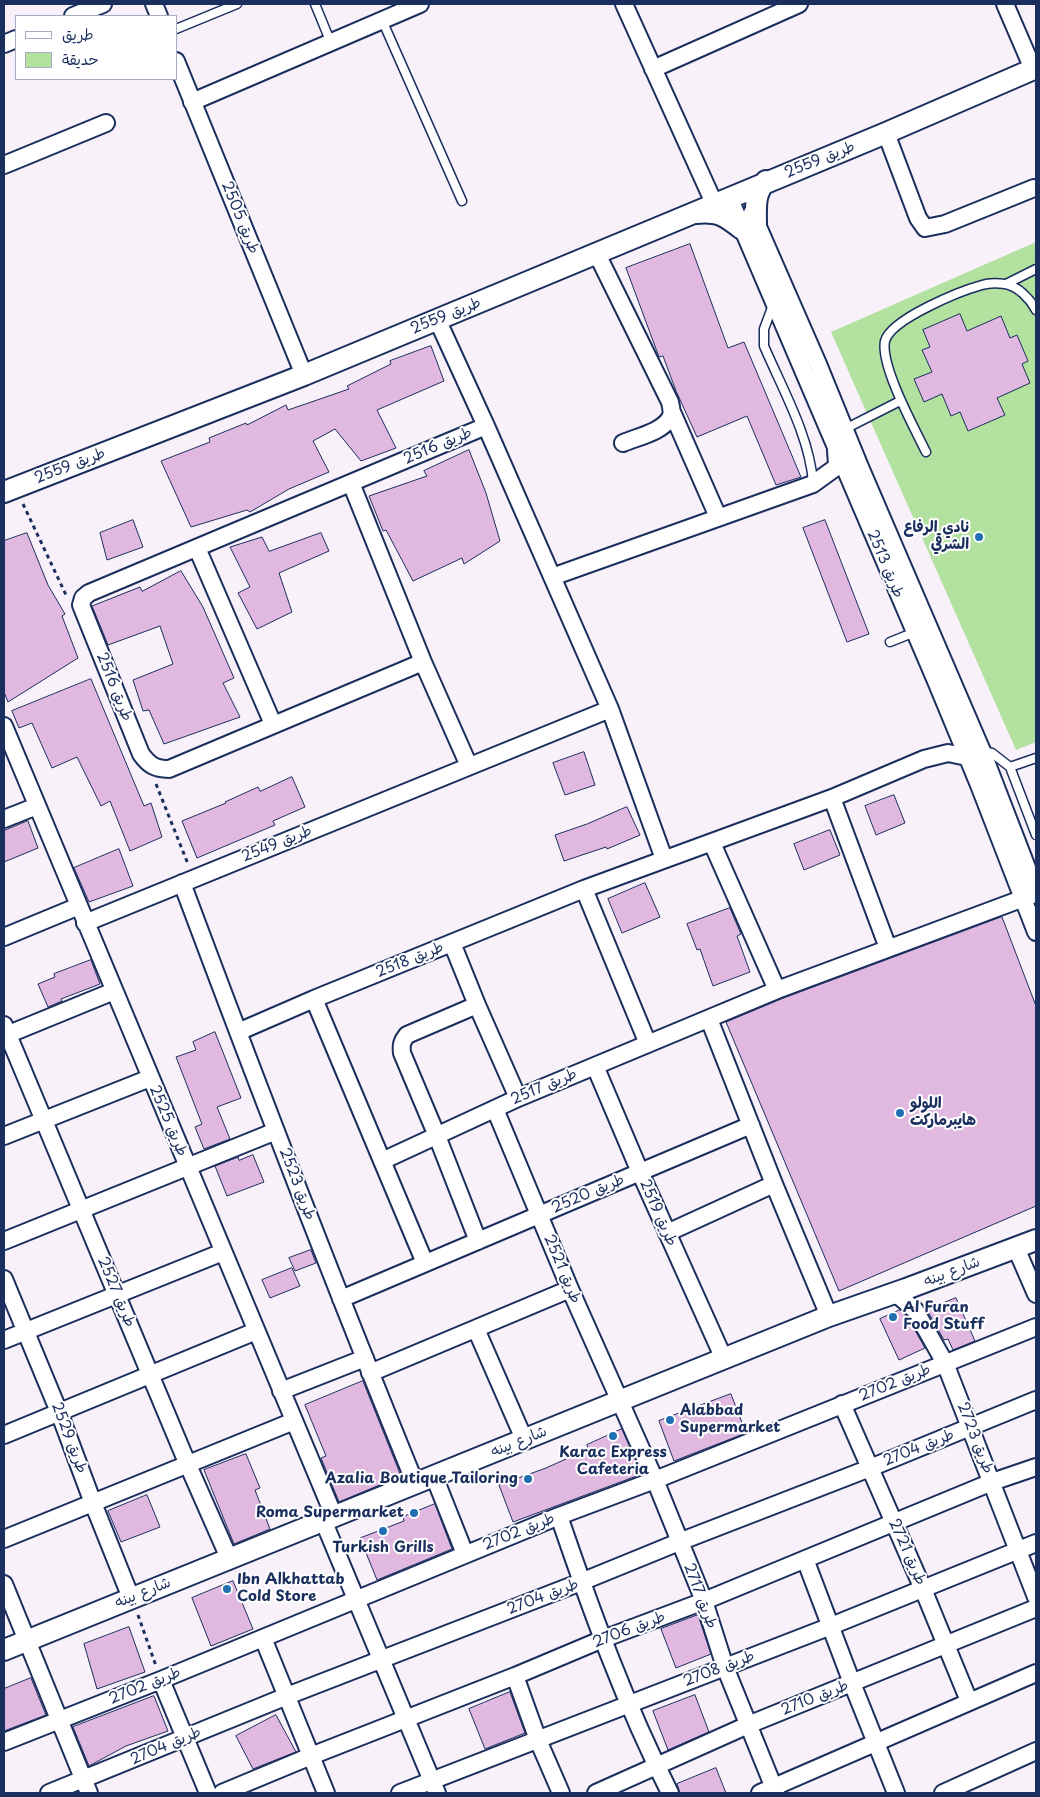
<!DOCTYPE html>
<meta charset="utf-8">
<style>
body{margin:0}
#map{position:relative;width:1040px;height:1797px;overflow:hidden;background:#f9f1f9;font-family:"Playpen Sans","Playpen Sans Arabic",sans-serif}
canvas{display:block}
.frame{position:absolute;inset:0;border:5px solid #1b2f5e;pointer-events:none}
.legend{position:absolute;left:15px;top:15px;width:162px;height:65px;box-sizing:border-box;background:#fff;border:1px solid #a4acbf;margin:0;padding:6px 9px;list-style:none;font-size:15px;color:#1b2f5e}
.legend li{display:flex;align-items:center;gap:10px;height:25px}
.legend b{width:25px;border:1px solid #a4acbf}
</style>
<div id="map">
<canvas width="1040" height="1797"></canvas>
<div class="frame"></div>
<ul class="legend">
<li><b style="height:6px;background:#fff"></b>طريق</li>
<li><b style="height:14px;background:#b3e1a0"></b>حديقة</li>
</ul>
</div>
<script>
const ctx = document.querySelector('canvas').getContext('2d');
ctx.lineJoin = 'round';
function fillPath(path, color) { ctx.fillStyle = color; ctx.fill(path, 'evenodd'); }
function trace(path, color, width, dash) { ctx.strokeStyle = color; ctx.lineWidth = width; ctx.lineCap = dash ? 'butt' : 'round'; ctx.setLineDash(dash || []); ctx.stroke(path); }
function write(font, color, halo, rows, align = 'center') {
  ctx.font = font + ' "Playpen Sans","Playpen Sans Arabic",sans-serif'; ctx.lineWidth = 4; ctx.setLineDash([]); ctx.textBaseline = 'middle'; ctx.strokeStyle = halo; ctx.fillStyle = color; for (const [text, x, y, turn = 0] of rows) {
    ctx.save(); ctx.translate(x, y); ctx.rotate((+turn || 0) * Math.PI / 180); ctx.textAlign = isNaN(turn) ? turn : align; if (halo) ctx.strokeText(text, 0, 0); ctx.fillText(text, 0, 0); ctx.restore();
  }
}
fillPath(new Path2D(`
 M1036 242V742L1016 750 831 332Z`), '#b3e1a0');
const building = new Path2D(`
 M690 244 728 348 744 342 801 477 776 485 747 416 697 437 676 391 663 356 659 357 626 268Z
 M960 314 967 331 1001 316 1010 338 1017 335 1028 361 1022 364 1030 383 997 398 1005 415 968 431 960 412 951 416 942 394 924 402 914 379 932 372 922 350 930 347 923 330Z
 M431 346 444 381 377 410 396 448 361 461 335 429 313 441 329 472 289 489 250 512 247 510 191 527 161 461 210 442 209 438 246 423 247 425 286 405 288 410 349 389 347 386 391 364 390 361Z
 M469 450 486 493 500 541 464 564 462 558 413 581 386 530 383 531 369 496 427 476 424 471Z
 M133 520 143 547 107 560 100 533Z
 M825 520 869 634 847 642 803 528Z
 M27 533 48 585 65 614 62 616 78 658 8 702 4 692V541Z
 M321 533 329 551 279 573 292 612 257 629 238 593 250 587 230 547 262 537 269 551Z
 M181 571 203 607 234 678 223 683 240 717 164 744 149 710 143 711 133 680 173 664 160 626 108 645 92 606 140 587 142 591Z
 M91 679 144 806 151 803 162 837 130 851 110 801 101 806 77 757 52 768 32 723 19 728 12 711Z
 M584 752 595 785 565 795 553 763Z
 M292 777 305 807 273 821 275 825 197 858 182 821 226 803 225 802 258 787 260 791Z
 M894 795 905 823 876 835 865 806Z
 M627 807 640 835 607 849 606 847 564 861 555 835 587 824Z
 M28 821 38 848 4 862V831Z
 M830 830 840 855 804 870 794 844Z
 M119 849 133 886 89 902 74 868Z
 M645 883 660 917 622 933 608 899Z
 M730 908 741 934 737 936 750 972 713 986 700 949 697 950 687 924Z
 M1002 917 1036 1006V1206L839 1291 726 1022 781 999Z
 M91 960 100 984 61 999 62 1001 48 1007 38 984 55 977 54 974Z
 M215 1032 241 1098 217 1107 230 1139 204 1149 195 1127 202 1124 176 1057 196 1050 193 1042Z
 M253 1155 264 1182 227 1196 215 1166 238 1157 239 1160Z
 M311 1250 316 1263 295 1271 289 1258Z
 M292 1268 300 1286 270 1298 262 1280Z
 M956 1298 975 1341 953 1350 948 1339 944 1340 927 1310Z
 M900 1310 907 1316 925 1348 899 1360 880 1319Z
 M363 1381 401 1476 339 1502 321 1458 326 1456 305 1405Z
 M731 1394 746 1433 674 1461 659 1421Z
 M622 1429 642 1474 513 1522 499 1485 546 1468 588 1449 587 1445Z
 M246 1454 260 1488 255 1490 270 1529 234 1544 204 1470Z
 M147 1495 160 1527 121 1542 108 1511Z
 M435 1504 452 1549 377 1580 360 1538 404 1521 403 1517Z
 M233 1581 253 1629 211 1646 192 1598Z
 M698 1615 711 1654 676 1668 661 1629Z
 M129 1627 145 1672 97 1689 84 1644Z
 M31 1678 46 1715 4 1731V1689Z
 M510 1692 525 1733 485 1749 469 1709Z
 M695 1695 709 1732 668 1750 653 1711Z
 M154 1696 168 1731 126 1746 89 1766 73 1727Z
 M276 1715 296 1752 253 1769 236 1736Z
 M716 1768 726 1793H680L677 1784Z`);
fillPath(building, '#e1b8df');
trace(building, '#1b2f5e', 1);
const service = new Path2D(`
 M315 4 331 43
 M382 20 462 201
 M176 29 237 4
 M1006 284 1036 269
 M773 305 764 329V346C782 388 810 437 813 483
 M845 429 900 401
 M926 452C915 429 880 366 885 341 891 319 960 291 982 285 988 283 998 283 1005 284 1018 286 1030 299 1036 310
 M890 642 915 632
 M982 751 992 753 1010 767 1036 835
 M1010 767 1036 758`);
const minor = new Path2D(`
 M154 4 159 16
 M624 4 714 203
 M1005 4 1033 69
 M73 16 103 4
 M4 44 16 39
 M176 61 304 375
 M653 69 799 4
 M192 102 420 4
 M886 133 918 218 925 228 945 224 1034 188
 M4 165 106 123
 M729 197 936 681 979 785 1036 932
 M752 213 818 364 860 467 982 751 1036 891
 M597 254 670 402C671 407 673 413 670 418 662 432 637 437 623 443
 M437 319 486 426 610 709 664 859
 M672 412 718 517
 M351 483 423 662 469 766
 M197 548 273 724
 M552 577 813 484 835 468 837 465 836 450
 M423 662 169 769C155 769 149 765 141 754L81 605 83 598 89 593 486 426
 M4 726 334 1516
 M832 798 888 948
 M4 819 37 806
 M712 843 777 990
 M182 883C257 1084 334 1284 415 1483
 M584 889 648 1044
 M85 923 610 709
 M4 937 79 906
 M452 943 477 1005 518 1098
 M314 999 425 1263
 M477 1005 407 1035C402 1041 401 1045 402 1053L437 1136 478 1241
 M709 1019 774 1184 829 1316
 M4 1025 188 1465 229 1558
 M238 1032 314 999 584 889 832 798 924 759 948 753 967 757
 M4 1036 114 991
 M595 1066 640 1172 724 1359
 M495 1109 570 1289 655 1480 704 1601 725 1667 776 1793
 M4 1136 150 1078
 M382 1161 518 1098 777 990 1032 895
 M667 1233 774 1184
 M4 1241 276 1131
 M1016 1248 1036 1294
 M4 1279 59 1412 93 1503 131 1598
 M892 1294 900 1297 915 1310 945 1363 1036 1597
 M341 1299 751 1125
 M476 1329 524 1439
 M4 1340 223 1252
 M370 1373 570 1289
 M281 1391 365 1358
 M842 1404 923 1589 969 1701
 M4 1435 256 1331
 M434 1476 465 1554
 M559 1516C591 1610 625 1704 670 1793
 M323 1520 437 1793
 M4 1539 294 1421
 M805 1559 852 1683 896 1793
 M4 1584 89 1793
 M263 1638 326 1793
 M515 1676 538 1740 561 1793
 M161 1680 208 1793
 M4 1742 161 1680 559 1516 655 1480 1036 1327
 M49 1793 287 1696 581 1582 679 1542 870 1468 1036 1400
 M222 1793 311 1756 515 1676 603 1639 704 1601 992 1482 1036 1467
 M400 1793 831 1626 1036 1543
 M596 1793 748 1725 1036 1608
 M760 1793 1036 1673
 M943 1793 1036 1751`);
const tertiary = new Path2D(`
 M696 213C719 211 724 215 742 229
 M756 224C756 208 754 193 766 181
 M4 492 304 375 886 133 1036 68
 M4 1650 829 1316 906 1289 1036 1240`);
trace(service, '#1b2f5e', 11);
trace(minor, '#1b2f5e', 20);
trace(tertiary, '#1b2f5e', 24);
trace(new Path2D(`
 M23 504 67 597
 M156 784 188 864
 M138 1615 156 1666`), '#1b2f5e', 3, [4, 4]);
trace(service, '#fff', 8);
trace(minor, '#fff', 16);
trace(tertiary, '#fff', 20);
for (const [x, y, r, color] of [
 [979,537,5,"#1f6fb2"],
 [900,1113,5,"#1f6fb2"],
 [893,1317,5,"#1f6fb2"],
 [670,1420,5,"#1f6fb2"],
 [613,1436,5,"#1f6fb2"],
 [528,1479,5,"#1f6fb2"],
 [414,1513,5,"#1f6fb2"],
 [383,1531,5,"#1f6fb2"],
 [227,1589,5,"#1f6fb2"]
]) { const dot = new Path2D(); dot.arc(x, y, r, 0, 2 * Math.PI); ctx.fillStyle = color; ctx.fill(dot); trace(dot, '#fff', 2); }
write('15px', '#1b2f5e', '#fff', [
 ["طريق 2559",820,160,-22],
 ["طريق 2505",240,218,68],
 ["طريق 2559",446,316,-22],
 ["طريق 2516",438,446,-23],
 ["طريق 2559",70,466,-21],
 ["طريق 2513",885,564,67],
 ["طريق 2516",114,687,68],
 ["طريق 2549",277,844,-22],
 ["طريق 2518",410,960,-22],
 ["طريق 2517",544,1087,-23],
 ["طريق 2525",168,1121,67],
 ["طريق 2523",297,1184,69],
 ["طريق 2520",588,1194,-23],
 ["طريق 2519",658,1213,66],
 ["طريق 2521",562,1269,67],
 ["شارع بينه",952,1272,-21],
 ["طريق 2527",116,1292,67],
 ["طريق 2702",895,1383,-22],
 ["طريق 2529",69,1438,69],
 ["طريق 2723",975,1438,69],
 ["شارع بينه",519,1442,-22],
 ["طريق 2704",919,1448,-22],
 ["طريق 2702",519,1532,-22],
 ["طريق 2721",907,1552,66],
 ["شارع بينه",143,1593,-22],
 ["طريق 2717",700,1596,69],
 ["طريق 2704",543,1597,-21],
 ["طريق 2706",629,1630,-21],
 ["طريق 2708",719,1669,-21],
 ["طريق 2702",145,1686,-22],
 ["طريق 2710",815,1698,-22],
 ["طريق 2704",166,1746,-23]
]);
write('bold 15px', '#1b2f5e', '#fff', [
 ["نادي الرفاع",969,528,"right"],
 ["الشرقي",969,545,"right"],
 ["اللولو",910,1104],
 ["هايبرماركت",910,1121],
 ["Al Furan",903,1308],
 ["Food Stuff",903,1325],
 ["Alabbad",680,1411],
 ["Supermarket",680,1428],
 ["Karac Express",613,1453,"center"],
 ["Cafeteria",613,1470,"center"],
 ["Azalia Boutique Tailoring",518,1479,"right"],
 ["Roma Supermarket",404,1513,"right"],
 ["Turkish Grills",383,1548,"center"],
 ["Ibn Alkhattab",237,1580],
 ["Cold Store",237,1597]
], 'left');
</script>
